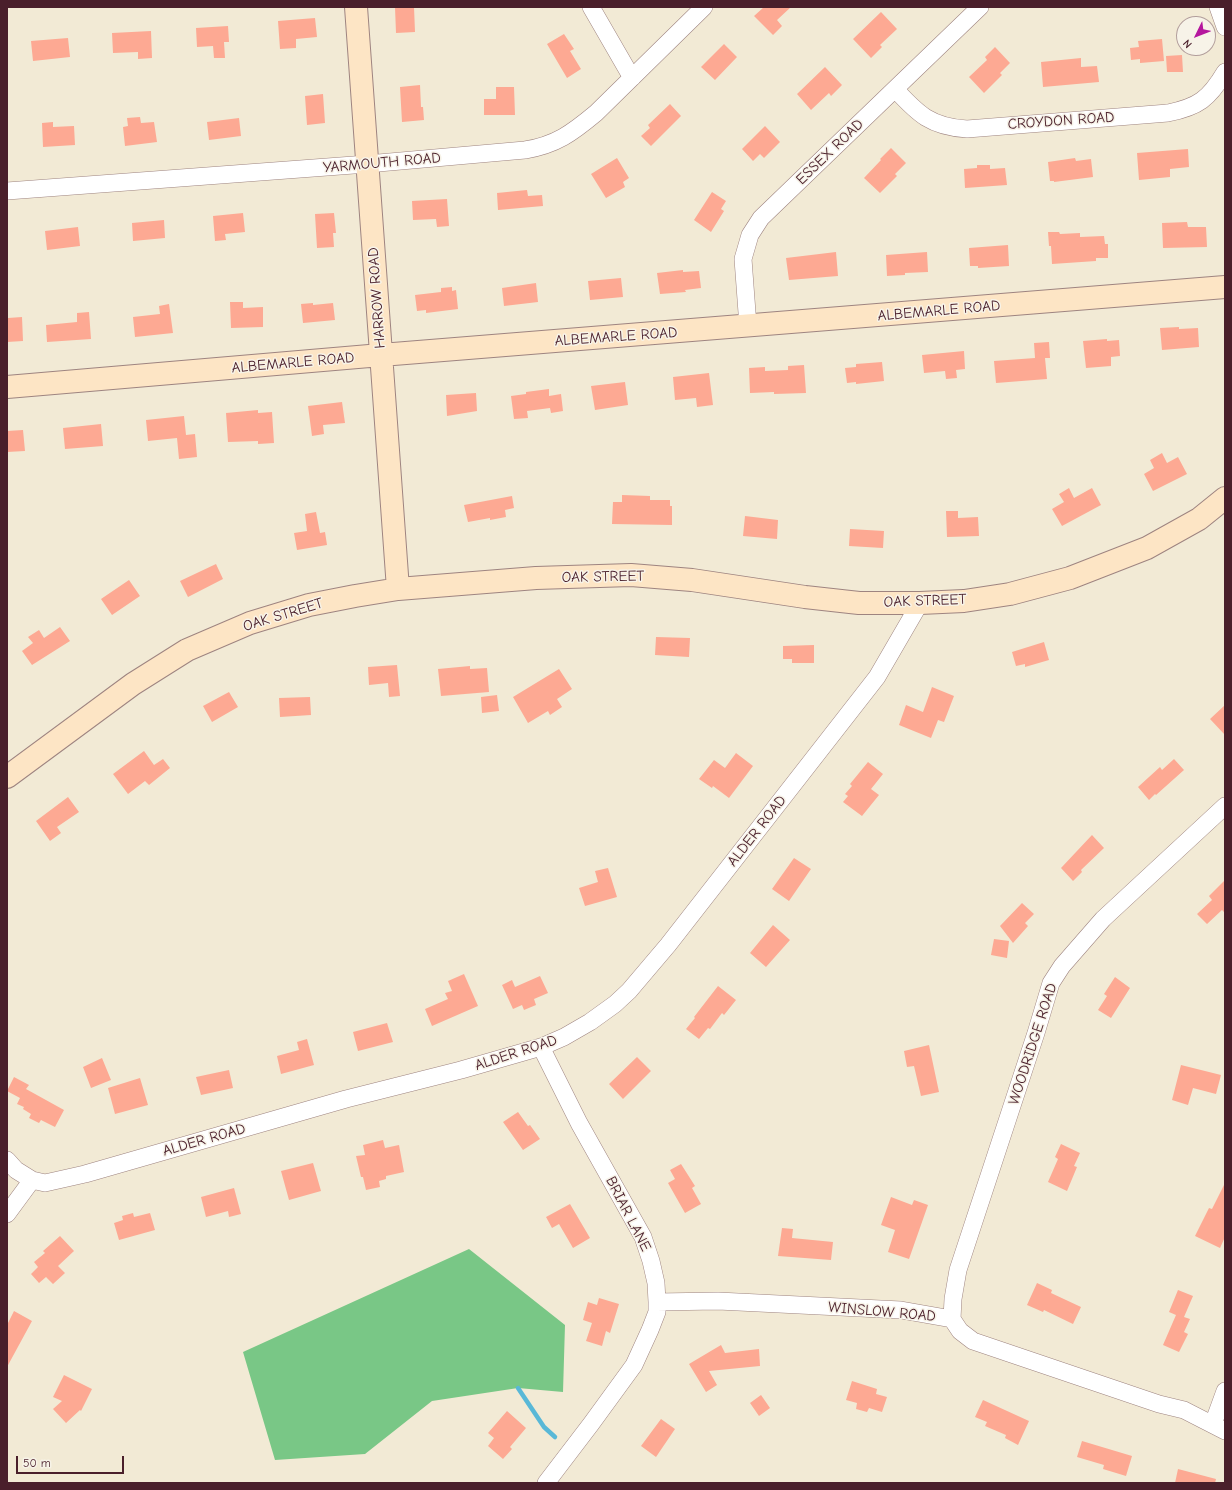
<!DOCTYPE html>
<style>
body{margin:0}
#map{position:relative;width:1232px;height:1490px;overflow:hidden;background:#f2ead5;font-family:"Comic Neue",sans-serif}
canvas{display:block}
.frame{position:absolute;inset:0;border:8px solid #4a1f2b;pointer-events:none}
.north{position:absolute;left:1176px;top:16px;width:40px;height:40px;box-sizing:border-box;background:#f7f3e8;border:1px solid #b29e9c;border-radius:50%;rotate:227deg;font-size:11px;font-weight:700;line-height:16px;text-align:center;color:#4a1f2b}
.north::after{content:'';display:block;margin:auto;width:14px;height:18px;background:#b5179e;clip-path:polygon(50% 0,100% 100%,50% 72%,0 100%)}
.scale{position:absolute;left:16px;top:1456px;width:108px;height:18px;box-sizing:border-box;border:2px solid #4a1f2b;border-top:0;padding-left:5px;font-size:12px;line-height:14px;white-space:nowrap;color:#4a1f2b;-webkit-text-stroke:3px #f7f3e8;paint-order:stroke}
</style>
<div id="map">
<canvas width="1232" height="1490"></canvas>
<div class="frame"></div>
<div class="north">N</div>
<div class="scale">50 m</div>
</div>
<script>
const ctx = document.querySelector('canvas').getContext('2d');
ctx.lineJoin = 'round';
function fillPath(path, color) { ctx.fillStyle = color; ctx.fill(path, 'evenodd'); }
function trace(path, color, width, dash) { ctx.strokeStyle = color; ctx.lineWidth = width; ctx.lineCap = dash ? 'butt' : 'round'; ctx.setLineDash(dash || []); ctx.stroke(path); }
function write(font, color, halo, rows, align = 'center') {
  ctx.font = font + ' "Comic Neue",sans-serif'; ctx.lineWidth = 3; ctx.setLineDash([]); ctx.textBaseline = 'middle'; ctx.strokeStyle = halo; ctx.fillStyle = color; for (const [text, x, y, turn = 0] of rows) {
    ctx.save(); ctx.translate(x, y); ctx.rotate((+turn || 0) * Math.PI / 180); ctx.textAlign = isNaN(turn) ? turn : align; if (halo) ctx.strokeText(text, 0, 0); ctx.fillText(text, 0, 0); ctx.restore();
  }
}
fillPath(new Path2D(`
 M469 1249 565 1325 563 1392 518 1388 432 1401 365 1454 275 1460 243 1352Z`), '#79c786');
trace(new Path2D(`
 M518 1388 544 1427 555 1437`), '#59b8d7', 4.5);
fillPath(new Path2D(`
 M395 7H414L415 32 396 33Z
 M764 7H791L777 20 782 26 773 35 754 16Z
 M881 12 897 29 880 45 882 47 871 58 853 39Z
 M315 18 317 37 296 39V48L280 49 278 21Z
 M228 26 229 42H224L225 58H214L213 46 197 47 196 28Z
 M151 31 152 58 138 59V52L113 53 112 33Z
 M564 34 574 49 570 51 581 69 567 78 547 44Z
 M68 38 70 57 33 61 31 41Z
 M1162 39 1164 61 1140 63V59L1131 60 1130 48 1139 47 1138 41Z
 M724 44 737 57 715 80 701 67Z
 M995 47 1010 63 1000 73 1002 75 984 93 969 77 987 60 985 57Z
 M1182 55 1183 72H1167L1166 56Z
 M1081 58V67L1097 66 1099 82 1043 87 1041 62Z
 M825 67 842 85 831 96 829 93 811 110 797 94Z
 M420 85 421 107H423L424 120 402 122 400 87Z
 M496 87H514L515 115H484V99H496Z
 M323 94 325 123 307 125 305 96Z
 M670 104 681 116 651 146 641 136 650 128 648 125Z
 M140 117 141 123 154 122 157 142 125 146 123 127 128 126 127 118Z
 M239 118 241 136 209 140 207 122Z
 M53 122V127L74 126 75 145 43 147 42 123Z
 M765 126 780 142 764 158 760 154 753 161 742 149Z
 M891 148 906 163 895 174 897 176 880 193 864 178 881 160 880 159Z
 M1188 149 1189 167 1170 169V177L1139 180 1137 153Z
 M617 158 629 178 623 182 625 187 606 198 591 174Z
 M1075 158 1076 161 1091 159 1093 177 1054 182V181H1050L1048 162Z
 M977 165H990V169L1005 168 1007 185 965 188 964 169 977 168Z
 M527 190 528 196 542 195 543 206 498 210 497 193Z
 M712 192 726 201 721 209 724 211 711 232 694 220Z
 M447 199 449 226 437 227 436 219 413 220 412 201Z
 M243 213 245 232 225 234 226 240 215 241 213 216Z
 M334 213 336 233H333L334 247 317 248 315 214Z
 M164 220 165 238 133 241 132 223Z
 M1187 222 1188 227H1206L1207 247 1163 248 1162 223Z
 M78 227 80 246 47 250 45 231Z
 M1048 232H1059L1060 234 1080 233V237L1104 236 1105 244H1108V258H1096V261L1052 264 1051 246H1049Z
 M1008 245 1009 266 978 268V266H970L969 248Z
 M836 252 838 276 789 280 786 258Z
 M927 252 928 272 905 273V275L887 276 886 255Z
 M683 270V272L699 271 701 288 685 290 686 292 660 294 657 273Z
 M621 278 623 297 590 300 588 281Z
 M536 283 538 302 504 306 502 288Z
 M452 287V291L456 290 458 309 426 313V310L417 311 415 295 441 292V288Z
 M230 302H243V308L263 307V327L231 328Z
 M313 303V305L333 303 335 320 303 323 301 304Z
 M169 304 173 333 135 337 133 317 160 314 159 306Z
 M89 312 91 339 47 342 46 325 77 322V313Z
 M22 317 23 341 7 342 8 318Z
 M1179 327V329L1198 328 1199 347 1162 350 1160 328Z
 M1107 339V341L1119 340 1120 356 1111 357V366L1086 368 1083 341Z
 M1049 342 1050 358H1045L1047 379 996 383 994 361 1035 358 1034 343Z
 M964 351 965 369 956 370 957 378 946 379 945 371 924 373 922 355Z
 M882 362 884 381 856 384V382L847 383 845 368 856 367V364Z
 M804 365 806 393 774 394V392L750 393 749 368 765 367V371L788 370V366Z
 M709 373 713 405 697 407 696 398 675 400 673 377Z
 M625 382 628 405 595 410 591 386Z
 M549 389V396L561 394 563 411 551 413 550 408 527 411 528 418 514 419 511 396 526 394V392Z
 M476 393 477 411 447 416 446 395Z
 M342 402 345 423 323 425 324 434 312 436 308 406Z
 M258 410V413L272 412 274 443 258 444V441L228 442 226 413Z
 M184 416 186 435 195 434 197 457 179 459 177 438 148 441 146 420Z
 M101 424 103 446 65 449 63 428Z
 M23 430 25 451 7 452V431Z
 M1162 453 1167 463 1178 457 1187 474 1153 491 1144 474 1154 468 1150 460Z
 M1069 488 1074 498 1092 488 1101 505 1062 526 1052 509 1064 502 1059 494Z
 M622 495 650 496V500H670V506H672V525L612 524 613 502H622Z
 M512 496 514 508 505 510 506 517 490 520V518L468 522 464 505Z
 M946 511H958V518L978 517 979 536 947 537Z
 M316 512 320 533 325 532 327 545 297 550 294 533 307 531 305 514Z
 M745 516 778 520 777 539 743 536Z
 M850 529 884 531 883 548 849 546Z
 M216 564 223 579 188 597 180 581Z
 M129 580 140 596 112 615 101 599Z
 M60 627 70 641 32 665 22 651 33 643 28 637 39 630 44 638Z
 M656 637 690 638 689 657 655 655Z
 M1044 642 1049 660 1025 667V664L1016 666 1012 652Z
 M814 645V663H792V659H783V646Z
 M397 665 400 696 389 697 388 683 369 685 368 667Z
 M470 666V669L487 668 489 692 441 696 438 669Z
 M559 669 572 689 557 699 562 707 550 715 548 711 528 723 513 697Z
 M932 687 954 696 944 722 938 720 931 738 899 725 906 705 923 712Z
 M229 692 238 707 212 722 203 706Z
 M497 695 499 711 482 713 481 697Z
 M310 697 311 715 280 717 279 698Z
 M1225 705V735L1210 719Z
 M144 751 154 765 163 759 170 768 149 785 145 781 128 794 113 774Z
 M736 753 753 766 729 798 713 786 712 788 699 779 714 760 725 768Z
 M1174 759 1184 770 1156 795 1155 794 1149 800 1138 787 1160 767 1162 770Z
 M868 762 883 774 871 789 879 795 862 816 843 802 848 796 845 794 852 786 850 784Z
 M68 797 79 812 57 827 61 833 50 841 36 821Z
 M1092 835 1104 848 1081 870 1082 872 1073 881 1061 868Z
 M794 858 811 869 789 901 772 889Z
 M608 868 617 897 585 906 579 888 598 882 595 871Z
 M1225 880V913L1222 910 1207 924 1197 914 1212 900 1209 896Z
 M1022 903 1034 914 1025 923 1028 926 1013 943 1000 926Z
 M773 925 790 940 766 967 750 953Z
 M994 939 1009 941 1007 958 991 955Z
 M464 974 478 1006 432 1026 425 1009 448 999 445 993 452 991 448 981Z
 M540 976 548 993 534 999 536 1005 524 1010 522 1005 513 1009 502 985 512 980 515 987Z
 M1115 977 1130 988 1111 1018 1098 1010 1107 996 1104 994Z
 M718 986 736 1000 724 1015 722 1013 710 1029 708 1028 699 1039 686 1029 695 1018 694 1017Z
 M387 1023 393 1042 358 1051 353 1032Z
 M307 1039 314 1065 281 1074 277 1056 299 1050 297 1042Z
 M929 1045 939 1092 921 1096 914 1066 907 1067 904 1051Z
 M637 1057 651 1071 623 1099 609 1084Z
 M102 1058 111 1080 91 1088 83 1067Z
 M1181 1065 1221 1075 1216 1094 1193 1088 1188 1105 1172 1100Z
 M229 1070 233 1088 201 1095 196 1077Z
 M14 1077 29 1085 26 1089 64 1110 55 1127 41 1120 39 1123 29 1118 31 1114 23 1109 24 1107 17 1104 20 1098 7 1091Z
 M140 1078 148 1105 115 1114 108 1088Z
 M518 1112 528 1126 530 1125 540 1139 523 1150 503 1122Z
 M383 1140 385 1148 399 1145 404 1172 386 1176V1179L379 1181 380 1187 366 1190 363 1177H361L356 1156 365 1155 363 1145Z
 M1061 1144 1080 1153 1074 1166 1077 1167 1067 1191 1048 1182 1058 1159 1055 1157Z
 M313 1163 321 1191 289 1200 281 1171Z
 M681 1164 695 1186 692 1188 701 1204 685 1213 668 1183 675 1179 670 1170Z
 M1225 1183V1237L1220 1248 1195 1236 1209 1208 1212 1209Z
 M234 1188 241 1214 229 1217 228 1211 206 1217 201 1197Z
 M891 1197 912 1205 914 1200 928 1205 909 1259 888 1252 895 1230 881 1225Z
 M570 1204 590 1238 573 1248 559 1224 552 1228 546 1217Z
 M133 1213 134 1217 150 1213 155 1230 119 1240 114 1223 123 1220 122 1216Z
 M782 1228 793 1229 792 1238 833 1242 831 1260 778 1256Z
 M60 1236 74 1251 58 1266 65 1273 53 1284 46 1277 39 1283 31 1274 38 1267 34 1262 45 1253 43 1251Z
 M1037 1283 1052 1290 1051 1293 1081 1307 1073 1324 1044 1310 1043 1312 1027 1305Z
 M1178 1290 1193 1296 1184 1317 1190 1319 1184 1332 1188 1334 1179 1352 1163 1345 1176 1315 1169 1312Z
 M599 1298 619 1304 610 1333 606 1331 602 1346 586 1341 592 1323 583 1320 588 1302 597 1305Z
 M14 1311 32 1321 7 1367V1325Z
 M721 1345 725 1353 759 1349 760 1366 709 1371 717 1385 706 1392 689 1364Z
 M64 1375 92 1389 81 1411 80 1410 66 1423 53 1409 62 1401 53 1397Z
 M852 1381 877 1389 876 1394 887 1397 882 1412 869 1408 867 1412 856 1409 857 1403 846 1400Z
 M761 1395 770 1408 759 1416 750 1403Z
 M983 1400 1029 1421 1018 1445 1005 1438 1006 1435 985 1426 987 1422 975 1417Z
 M507 1411 526 1428 510 1447 512 1449 503 1459 488 1446 494 1438 488 1433Z
 M661 1419 675 1429 656 1457 641 1446Z
 M1082 1441 1132 1456 1126 1476 1103 1469 1104 1465 1077 1457Z
 M1178 1469 1216 1479 1215 1483H1175Z`), '#fda993');
const street = new Path2D(`
 M591 7 632 78
 M1218 7 1225 27
 M895 89C918 114 931 127 967 129L1168 113C1198 107 1209 99 1225 72
 M7 191 367 164 525 150C556 145 572 133 596 113L704 7
 M748 326 743 259 750 235 761 218 980 7
 M541 1047 579 1123 643 1237 651 1261 656 1283 657 1302V1312L650 1330 634 1365 591 1424 546 1483
 M7 1160 16 1170 32 1180
 M7 1214 32 1180 45 1183 85 1174 346 1099 461 1070 541 1047 564 1037 590 1022 615 1004 629 991 668 945 877 677 920 603
 M657 1302 718 1301 901 1310 952 1319 960 1331 973 1341 1159 1404 1184 1410 1225 1431
 M952 1319 953 1299 958 1270 1036 1033 1051 983 1062 966 1103 919 1225 806
 M1213 1424 1225 1391`);
const secondary = new Path2D(`
 M356 7 398 589
 M7 387 381 355 1225 287
 M7 777 133 684 187 650 250 623 309 605 355 596 398 589 536 578 631 575 692 580 805 597 859 603H920L964 601 1010 594 1070 578 1147 548 1199 519 1225 498`);
trace(street, '#9e8480', 18);
trace(secondary, '#9e8480', 24);
trace(street, '#fff', 17);
trace(secondary, '#fde5c5', 22);
write('15px', '#4a1f2b', '#f7f3e8', [
 ["CROYDON ROAD",1061,121,-4],
 ["ESSEX ROAD",830,152,-44],
 ["YARMOUTH ROAD",382,163,-5],
 ["HARROW ROAD",377,298,-94],
 ["ALBEMARLE ROAD",939,311,-5],
 ["ALBEMARLE ROAD",616,337,-4],
 ["ALBEMARLE ROAD",293,363,-5],
 ["OAK STREET",603,577,-1],
 ["OAK STREET",925,601,-2],
 ["OAK STREET",283,615,-17],
 ["ALDER ROAD",757,831,-52],
 ["WOODRIDGE ROAD",1033,1044,-72],
 ["ALDER ROAD",516,1053,-18],
 ["ALDER ROAD",204,1140,-16],
 ["BRIAR LANE",628,1214,63],
 ["WINSLOW ROAD",882,1312,5]
]);
</script>
